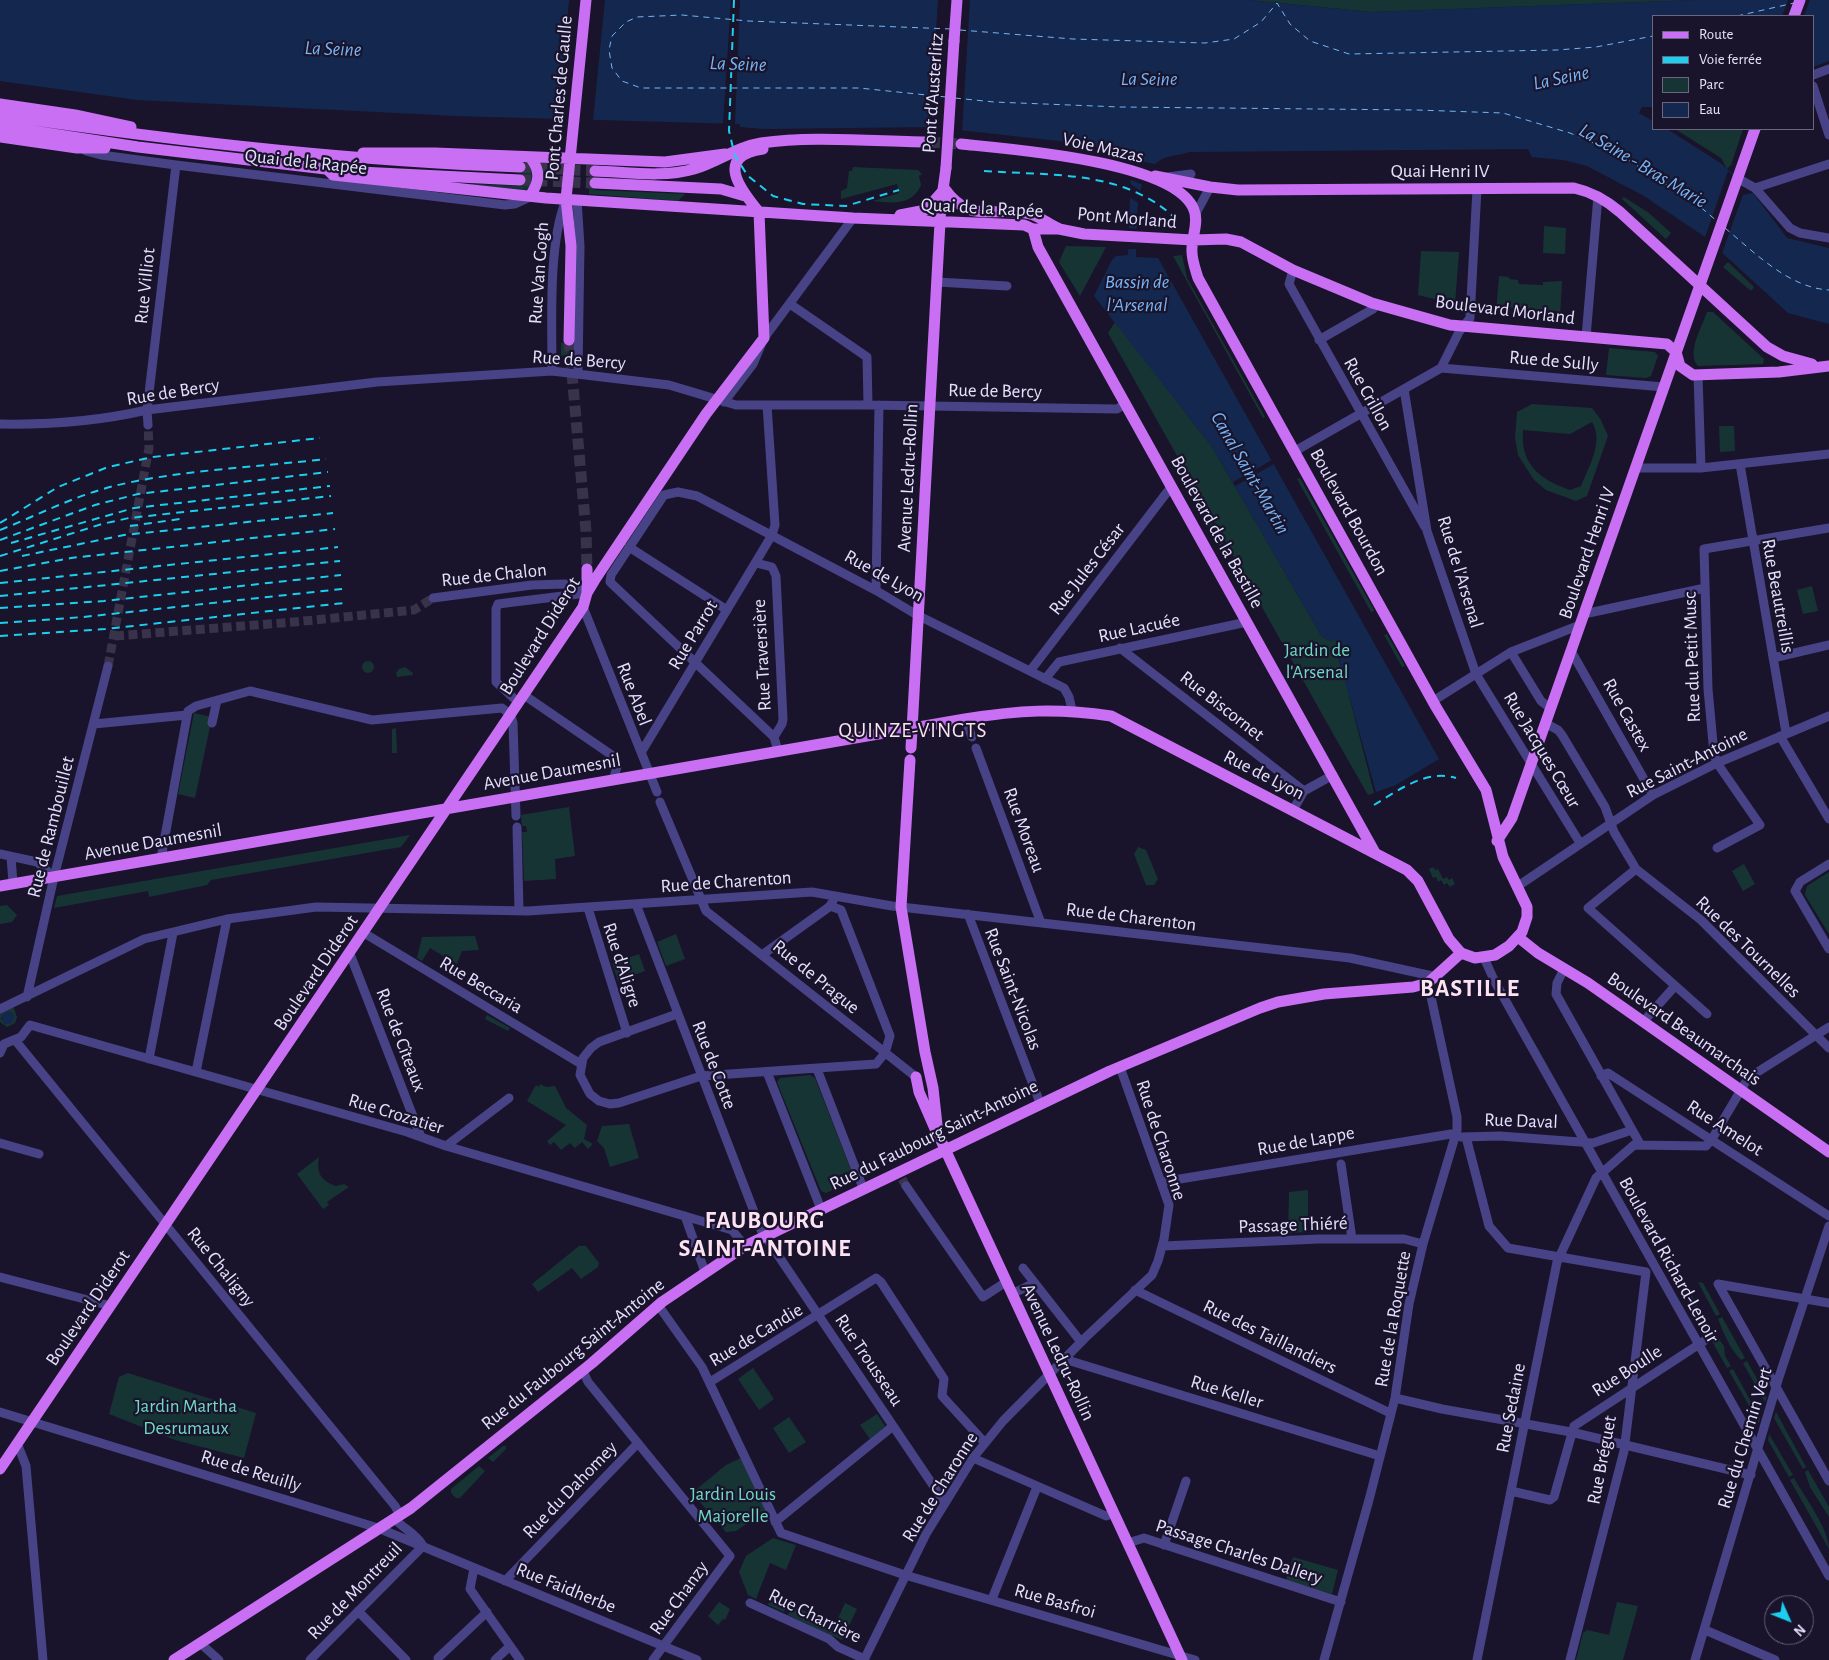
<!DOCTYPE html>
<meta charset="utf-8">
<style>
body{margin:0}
#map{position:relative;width:1829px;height:1660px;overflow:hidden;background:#19142b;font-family:"Alegreya Sans",sans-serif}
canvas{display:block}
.legend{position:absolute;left:1652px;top:15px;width:162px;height:115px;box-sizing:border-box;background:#19142b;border:1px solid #6b667f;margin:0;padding:6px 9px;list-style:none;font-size:15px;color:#e5e0fd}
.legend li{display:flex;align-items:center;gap:10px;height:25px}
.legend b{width:25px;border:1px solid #6b667f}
.north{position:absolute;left:1764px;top:1595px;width:50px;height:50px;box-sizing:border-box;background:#19142b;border:1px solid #6b667f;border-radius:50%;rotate:134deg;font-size:14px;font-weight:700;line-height:20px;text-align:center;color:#e5e0fd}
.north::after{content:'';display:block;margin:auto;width:18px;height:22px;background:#1bcfee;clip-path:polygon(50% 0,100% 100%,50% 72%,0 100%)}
</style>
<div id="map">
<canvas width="1829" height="1660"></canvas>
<ul class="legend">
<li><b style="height:6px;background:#c96ff4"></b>Route</li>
<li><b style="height:6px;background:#1bcfee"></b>Voie ferrée</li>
<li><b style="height:14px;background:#173435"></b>Parc</li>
<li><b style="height:14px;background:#14284f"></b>Eau</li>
</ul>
<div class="north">N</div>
</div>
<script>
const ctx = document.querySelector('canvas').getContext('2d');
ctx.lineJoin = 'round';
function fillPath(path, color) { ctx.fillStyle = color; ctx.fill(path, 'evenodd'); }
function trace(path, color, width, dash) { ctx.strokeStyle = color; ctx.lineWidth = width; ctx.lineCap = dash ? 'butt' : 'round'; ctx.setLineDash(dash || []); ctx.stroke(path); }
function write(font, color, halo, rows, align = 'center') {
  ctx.font = font + ' "Alegreya Sans",sans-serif'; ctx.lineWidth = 4.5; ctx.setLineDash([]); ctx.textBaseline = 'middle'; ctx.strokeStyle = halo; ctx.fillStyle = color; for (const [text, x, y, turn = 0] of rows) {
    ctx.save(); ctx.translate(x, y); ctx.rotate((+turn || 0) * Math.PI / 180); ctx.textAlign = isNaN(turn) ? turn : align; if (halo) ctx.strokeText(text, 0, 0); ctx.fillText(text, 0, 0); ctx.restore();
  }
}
fillPath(new Path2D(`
 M1249 0H1696L1371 12Z
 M1675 129H1743L1731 165 1727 169 1721 158Z
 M522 161 530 165 534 175 529 188 525 190 452 183 521 186Z
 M591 164H595L594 190 685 194 678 201 589 194Z
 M853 167 918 170 922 174 919 176 921 185C912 206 892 203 873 201L899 193 897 184 841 199V191L847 188 849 171H852Z
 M1624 197 1649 213 1671 233 1666 239 1622 199Z
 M1544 226 1566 228 1565 254 1543 253Z
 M1066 246 1106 247 1080 296 1059 262Z
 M1421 251 1459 252 1455 304 1418 295Z
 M1182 255 1187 278 1265 417 1263 418 1173 256Z
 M1728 262 1754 287 1751 291 1723 267Z
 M1499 276 1509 277V279L1518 280 1519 284 1543 285V282L1562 281 1560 318 1558 311 1499 307 1496 313Z
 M1707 312H1713L1764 359 1763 364 1698 366C1686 353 1702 327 1707 312Z
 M1115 322 1212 447 1322 637 1331 641 1335 639 1338 643 1334 646 1344 676 1374 793 1368 795 1340 746 1108 333Z
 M561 343H574L572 354 561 356Z
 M1609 348 1655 352 1658 356 1651 376 1646 378 1606 375Z
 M1532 404 1592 408 1601 420 1608 436 1587 496 1576 501 1546 490 1534 480 1518 455 1515 438 1517 412ZM1592 422C1604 442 1589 466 1581 486L1570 490C1541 480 1520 465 1523 430L1570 434Z
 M1719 426H1734L1735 451 1720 452Z
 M1300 478 1374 610V611L1371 612 1297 479Z
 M1202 504 1224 543 1219 546 1197 507Z
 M1812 586 1818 611 1803 614 1797 590Z
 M1387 634 1405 666 1402 667 1384 635Z
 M362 667a6 6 0 1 1 12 0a6 6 0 1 1-12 0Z
 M405 667 413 673V675L397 677 396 673 399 669Z
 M194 713 212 717 195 798 178 794Z
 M396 728 397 753H392V729Z
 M569 807 575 856 555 859 556 879 524 881 522 832H527L526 826H522L521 815Z
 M410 835 401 847 211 880 207 885 149 897 148 891 54 908 57 896Z
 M1138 847 1146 850 1158 879 1154 885H1146L1134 854Z
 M1744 864 1755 884 1743 891 1732 871Z
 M1433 867 1435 870 1438 869 1443 879 1447 877 1449 880 1452 878 1455 884 1450 887 1447 883 1444 885 1441 880 1438 882 1436 877 1433 878 1429 869Z
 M1829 872V934L1805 895 1807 886Z
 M7 905 17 915 12 922 0 924V906Z
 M676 934 685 959 666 966 657 942Z
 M475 936 479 950 462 951 457 964 430 948 422 961 417 958 422 937Z
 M639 954 645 971 618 981 612 963Z
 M13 1006 17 1017 15 1023 7 1027 0 1022V1013ZM7 1012 12 1013 14 1017 5 1024 1 1018Z
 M487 1015 510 1028 508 1031 485 1019Z
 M810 1075 815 1078 853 1175 852 1181 826 1193 821 1191 777 1082 780 1078Z
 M540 1084 546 1087 555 1086 566 1108 587 1125 584 1139 593 1144 588 1149 582 1142 575 1148 570 1143 561 1150 554 1142 550 1145 547 1141 566 1125 527 1101 536 1085 539 1087Z
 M629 1124 639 1158 610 1167 604 1148 597 1141 602 1126Z
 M319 1157C316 1173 321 1181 336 1186L344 1184 349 1187 327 1202 329 1205 323 1209 297 1174Z
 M1308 1190V1232L1288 1233 1289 1192Z
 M579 1246H586L599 1263 598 1267 581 1279 572 1268 538 1292 532 1284Z
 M1677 1279 1683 1280 1706 1321 1702 1324Z
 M1698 1282 1703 1283 1720 1314 1716 1316Z
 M1722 1317 1745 1358 1741 1360C1730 1349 1724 1334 1718 1319Z
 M1708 1325 1724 1346 1725 1356 1731 1366 1727 1368 1704 1327Z
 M1747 1361 1767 1397 1765 1402 1743 1363Z
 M753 1368 774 1399 759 1410 738 1379Z
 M1733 1369 1760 1418 1759 1423 1729 1371Z
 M128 1373 256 1413 244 1458 175 1440 109 1414 119 1377Z
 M1776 1412 1806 1467 1803 1469 1774 1418Z
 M877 1414 885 1426 870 1439 860 1425Z
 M789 1417 806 1442 789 1453 773 1428Z
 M1769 1434 1793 1475 1789 1477 1768 1440Z
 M503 1446H506V1449L493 1462 488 1458Z
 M741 1458 766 1511 736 1531 726 1532 692 1493 726 1465Z
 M479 1466 485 1471 460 1498H456L451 1493V1489Z
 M1808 1470 1829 1507V1517L1810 1487 1805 1472Z
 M1794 1478C1804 1496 1829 1529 1829 1549L1790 1480Z
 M773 1538 796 1545 786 1570 770 1563 756 1599 748 1595 739 1572 746 1556Z
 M1293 1557 1338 1570 1332 1594 1286 1580Z
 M772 1597 787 1604 784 1612 768 1605Z
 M719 1602 730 1609 725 1620 723 1619 718 1625 708 1616Z
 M1617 1602 1638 1606 1623 1660H1576L1583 1633 1587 1630 1609 1635Z
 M845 1603 857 1609 842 1640 788 1615 792 1605 835 1625Z`), '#173435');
fillPath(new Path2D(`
 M0 0H1249L1371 12 1696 0H1829V61L1813 67V16H1653V107H1642L1639 113 1653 121V129H1667L1722 164 1753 193 1787 238 1829 248V324L1788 313 1705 237 1644 196 1587 166 1563 160 1532 157 1528 149 1189 152C1181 155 1171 155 1162 159 1131 175 1138 227 1136 257L1158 258 1439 759 1396 785 1376 792 1337 652 1334 646 1338 643 1335 639 1331 641 1322 637 1212 447 1094 296 1112 260 1116 256 1128 255 1131 170 1128 158 1124 155 1086 144 931 127 764 129 740 127 739 124 456 116 137 100 0 81Z
 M2 1018a6 6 0 1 1 12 0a6 6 0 1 1-12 0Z`), '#14284f');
fillPath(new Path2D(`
 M569 0H605L593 121 558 122Z
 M731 0H740L735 124H740V130L737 127H719V124L723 123Z
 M938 0H970L962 132 929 130Z
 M1788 0H1810L1804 16H1782Z
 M1123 157 1128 158 1158 165 1143 185 1129 179 1128 164Z
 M1728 171 1753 193 1743 195 1721 256 1704 240Z
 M1129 183 1142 192V205L1128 197Z
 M1127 228 1140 229 1139 249H1125Z
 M1272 460 1274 464 1235 486 1233 482Z`), '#19142b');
trace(new Path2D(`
 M1737 16 1794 3
 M960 30 1073 39 1205 43 1234 39 1261 22 1277 3 1290 24 1310 41 1349 54 1557 50 1596 47 1653 36
 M946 97 859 88H641L622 81 612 68 609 50 612 36 626 22 637 17 682 15 748 21 951 29
 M955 98 994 102 1120 107 1417 110 1503 113 1570 133 1619 154 1697 204 1718 222
 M1725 228C1754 252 1789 288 1829 290`), '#76b4f5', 1, [6, 5]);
trace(new Path2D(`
 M115 636 294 622 414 610 433 598
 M108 666 149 448 148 425
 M902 1179 906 1186`), '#38334a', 9, [9, 4.5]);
trace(new Path2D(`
 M929 142 961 144
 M520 167 595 171
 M520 180 595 183
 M569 340 586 531 587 569`), '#38334a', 11, [11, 5.5]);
trace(new Path2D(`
 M1813 75 1829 69
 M1813 86 1829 135
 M86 151 101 155 176 165 505 205 515 204 530 197
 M1167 177 1191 174
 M1737 178 1755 188 1829 164
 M1755 188 1790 228 1800 233 1829 238
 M577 200 580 246 578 372
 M1195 215 1210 187
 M1293 270 1289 284 1425 527
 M937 282 1007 286
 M790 304 867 357 868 405
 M1586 337 1598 196
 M1319 340 1373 309 1376 305
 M1441 368 1664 387
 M1441 368 1459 332 1470 318 1477 189
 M552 371C552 323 548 243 566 200
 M1698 375 1701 468
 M1404 389 1427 531 1476 674 1580 843
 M724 402 753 364 764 338 853 218
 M0 424C50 425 99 421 147 410L377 382 552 371 669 385 736 405H868L1117 409 1125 404
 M148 425 147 410 176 165
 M1295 451 1441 368
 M1740 464 1786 733
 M1635 468H1701L1829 454
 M664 495 678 492 697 496 877 591 917 615 1064 688 1069 697 1072 710
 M664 495 611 575 610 582 774 737 778 751
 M629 547 727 610
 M756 563 772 567 776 576 783 719 782 724 774 737
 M876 590 879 405
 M433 598 532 585 565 584 586 593
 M583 607 657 792
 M1584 614 1705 588
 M1120 648 1304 791
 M1571 651 1653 795
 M1511 652 1541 701 1550 708
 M1773 658 1829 645
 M1030 671 1171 487
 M1045 679 1059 662 1247 622
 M524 695 616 758 617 767 613 780
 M1433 701 1511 652 1580 625
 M519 703 496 682V609L498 604 587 593
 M965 719 972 737
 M212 723 217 700
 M1545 723 1558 730 1562 735 1605 807 1614 832 1636 869 1701 920 1829 1048
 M94 724 187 715
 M1780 736 1829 819
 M976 748 1041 923
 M642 751 772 535 775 525 767 405
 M660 802 706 911 916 1077
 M1293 810 1304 791 1333 775
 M517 827 519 911
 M1717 848 1760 825 1717 763 1714 754 1708 689 1704 549 1829 528
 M0 854 37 862 54 877
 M11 857 13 883
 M161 858 188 711 196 706 250 691 372 720 502 708 511 715 513 723 516 816
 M1829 864 1800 882 1795 891 1829 949
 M1636 869 1588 908 1707 1014
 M1518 886 1653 795 1717 763 1829 716
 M636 904 761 1230 945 1503
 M588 908 627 1033
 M968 914 1040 1103
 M364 933 581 1064
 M350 954 421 1137
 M762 955 829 907 833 901
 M1484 958 1495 982 1829 1576
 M1564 969 1557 983 1556 994 1640 1144
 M27 997 54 877 108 666
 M0 1009 144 939 227 919 316 907 528 911 812 892 892 906 1350 958 1437 977
 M677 1014 599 1042 591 1048 583 1058 580 1075 590 1094 599 1101 610 1104 619 1103 701 1076 876 1064 885 1053 890 1036 841 910 830 906
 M1643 1022 1675 986
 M15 1040 395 1506 400 1515
 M0 1053 4 1044 21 1037 30 1025 407 1132 446 1146 732 1230 745 1246
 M149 1059 173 933
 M817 1069 863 1188
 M196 1072 227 919
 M767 1072 821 1209
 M1601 1076 1608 1073 1829 1216
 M1466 1137 1489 1226 1508 1248 1646 1272
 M0 1143 39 1154
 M446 1146 509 1098
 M1341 1164 1352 1239
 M1162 1182 1451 1134 1461 1137 1500 1136 1593 1143 1632 1130
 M906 1186 983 1297 1006 1282
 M685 1216 705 1272
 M1163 1246 1319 1239H1404L1423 1244
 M1023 1268 1081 1342
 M0 1277 111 1306
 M1718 1284 1829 1481
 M1718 1284 1829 1303
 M1135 1290 1390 1413
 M1012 1294 1034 1283
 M658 1305 702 1367 781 1533 905 1575 1195 1660
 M1064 1359 1380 1456
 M583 1371 588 1382 730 1556 653 1660
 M710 1382 876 1278 881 1282 944 1379 942 1396 985 1443
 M1395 1398 1442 1409 1571 1432 1751 1475
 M0 1412 378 1528 697 1660
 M17 1443 26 1466 43 1660
 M973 1458 1106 1516 1114 1513
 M1511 1491 1550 1500 1554 1497 1574 1426 1704 1341
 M394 1518C403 1529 416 1533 423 1546
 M775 1522 893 1426
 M1128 1543 1144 1538 1341 1602
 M1164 1545 1186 1481
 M474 1568 470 1589 520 1660
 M505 1581 638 1443
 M992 1599 1037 1487
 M750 1603 829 1639 838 1647 865 1659
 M358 1611 406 1660
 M1705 1630 1775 1660
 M200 1643 219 1660
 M438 1658 487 1612
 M310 1660 423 1546
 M495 1660 510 1646
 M864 1660 926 1534 973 1458 1003 1421 1085 1338 1152 1275 1158 1261 1164 1239 1169 1205 1120 1067
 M1324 1660 1369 1500 1395 1398 1409 1304 1423 1244 1457 1130V1117L1428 983
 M1477 1660 1557 1262 1596 1178 1634 1145 1706 1146 1712 1139 1748 1078 1829 1027
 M1570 1660 1624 1451 1646 1272
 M1695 1660 1779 1377 1829 1226`), '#484286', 9);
trace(new Path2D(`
 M1794 16 1800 0
 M954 41 957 0
 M0 104 75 115 131 127
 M0 115C173 141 346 161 520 167
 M0 126 138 147 334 170
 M0 137 77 148H105
 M363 153H435L665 162 725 154
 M530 157C541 171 540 181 530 196
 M327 169 333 175 546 198 853 218 1024 225 1033 229H1059L1084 234 1193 240 1226 239 1241 242 1293 270 1372 303 1450 325 1667 344 1676 352 1680 366 1693 375 1779 372 1829 366
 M595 171C627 172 663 178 694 169 718 162 736 147 761 143 816 135 873 142 929 142
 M360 172 520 180
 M1155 176 1210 187 1238 190 1574 188C1592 192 1606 200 1620 212L1767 347 1783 356 1812 364
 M595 183 721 189 745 196
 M944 188C971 226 992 205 1030 214 1039 216 1049 224 1058 228
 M759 212C739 188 715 156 763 149
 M900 215 926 210 942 192
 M1033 229 1038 247 1374 851
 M569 340 571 246 566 199 586 0
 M587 592V569
 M911 748 941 204 946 168
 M910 760 901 907 925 1052 933 1088 938 1134 1182 1660
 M1497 841 1512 818 1755 129
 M0 886 965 719C1019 710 1057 708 1111 716L1407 870 1418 881 1449 939 1461 953 1475 958 1495 955 1509 946 1522 932 1527 917V907L1503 857 1486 790 1436 707 1198 278C1195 268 1191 258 1192 248 1192 236 1199 222 1194 210 1176 161 1009 149 961 144
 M1518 937 1538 953 1588 983 1829 1152
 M916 1077 919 1092 936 1131
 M0 1469 583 607 587 593 596 578 706 414 764 338 759 212
 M174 1660 411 1508 592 1363 662 1302 745 1246 1110 1071 1260 1008 1278 1002 1324 994 1413 987 1428 983 1461 953`), '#c96ff4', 11);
trace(new Path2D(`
 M734 0 729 131 735 156 748 176 773 196 803 204 846 206 899 190
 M984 171C1054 176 1129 169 1181 224
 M0 523 58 487 108 467 153 457 320 438
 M130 526 180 519
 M0 530C38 515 74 496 114 486 179 470 258 467 326 459
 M0 540 95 505 138 494 328 472
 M11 543 134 508 330 486
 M0 556 102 524 129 518 331 496
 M22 556 124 535 333 513
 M0 571 71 558 335 529
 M0 583 338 547
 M0 596 340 561
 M0 608 104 601 341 575
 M0 623 83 617 342 589
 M0 636 105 629 344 603
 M1374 805C1399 790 1426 769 1456 778`), '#1bcfee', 2, [8, 6]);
trace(new Path2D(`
 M946 168 954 41`), '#c96ff4', 11);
write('19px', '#e5e0fd', '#19142b', [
 ["Pont d'Austerlitz",933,93,-86],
 ["Pont Charles de Gaulle",559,98,-85],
 ["Voie Mazas",1103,148,13],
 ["Quai de la Rapée",306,162,6],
 ["Quai Henri IV",1440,171],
 ["Quai de la Rapée",982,208,3],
 ["Pont Morland",1127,218,5],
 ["Rue Van Gogh",539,273,-86],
 ["Rue Villiot",145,286,-84],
 ["Boulevard Morland",1505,310,7],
 ["Rue de Bercy",579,360,4],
 ["Rue de Sully",1554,361,5],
 ["Rue de Bercy",995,391,1],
 ["Rue de Bercy",173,392,-9],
 ["Rue Crillon",1368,394,61],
 ["Avenue Ledru-Rollin",908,478,-87],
 ["Boulevard Bourdon",1349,512,61],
 ["Boulevard de la Bastille",1217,532,61],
 ["Boulevard Henri IV",1587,553,-71],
 ["Rue Jules César",1087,569,-52],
 ["Rue de l'Arsenal",1460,572,73],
 ["Rue de Chalon",494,575,-6],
 ["Rue de Lyon",884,576,29],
 ["Rue Beautreillis",1778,596,80],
 ["Rue Lacuée",1139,628,-12],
 ["Rue Parrot",693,635,-59],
 ["Boulevard Diderot",540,636,-58],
 ["Rue Traversière",762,655,-93],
 ["Rue du Petit Musc",1692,657,-92],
 ["Rue Abel",634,694,69],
 ["Rue Biscornet",1222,706,38],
 ["Rue Castex",1627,715,61],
 ["Rue Jacques Cœur",1542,750,59],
 ["Rue Saint-Antoine",1687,763,-27],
 ["Avenue Daumesnil",552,772,-10],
 ["Rue de Lyon",1264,775,27],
 ["Rue de Rambouillet",51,827,-76],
 ["Rue Moreau",1024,830,70],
 ["Avenue Daumesnil",153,842,-10],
 ["Rue de Charenton",726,882,-4],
 ["Rue de Charenton",1131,917,7],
 ["Rue des Tournelles",1748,947,44],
 ["Rue d'Aligre",622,965,72],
 ["Boulevard Diderot",316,973,-56],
 ["Rue de Prague",816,977,39],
 ["Rue Beccaria",481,985,31],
 ["Rue Saint-Nicolas",1013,989,69],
 ["Boulevard Beaumarchais",1684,1029,35],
 ["Rue de Cîteaux",401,1040,69],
 ["Rue de Cotte",714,1065,69],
 ["Rue Crozatier",396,1114,17],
 ["Rue Daval",1521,1121,2],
 ["Rue Amelot",1725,1128,33],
 ["Rue du Faubourg Saint-Antoine",934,1135,-26],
 ["Rue de Charonne",1161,1140,72],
 ["Rue de Lappe",1306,1141,-10],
 ["Passage Thiéré",1293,1225,-2],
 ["Boulevard Richard-Lenoir",1669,1260,61],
 ["Rue Chaligny",221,1267,51],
 ["Boulevard Diderot",88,1308,-56],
 ["Rue de la Roquette",1393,1319,-80],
 ["Rue de Candie",756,1335,-31],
 ["Rue des Taillandiers",1270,1337,26],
 ["Avenue Ledru-Rollin",1058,1352,65],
 ["Rue du Faubourg Saint-Antoine",573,1354,-39],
 ["Rue Trousseau",869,1360,56],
 ["Rue Boulle",1627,1371,-33],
 ["Rue Keller",1227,1392,17],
 ["Rue Sedaine",1511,1408,-79],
 ["Rue du Chemin Vert",1745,1438,-73],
 ["Rue Bréguet",1602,1460,-79],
 ["Rue de Reuilly",251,1471,17],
 ["Rue de Charonne",940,1487,-58],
 ["Rue du Dahomey",570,1490,-46],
 ["Passage Charles Dallery",1239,1552,18],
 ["Rue Faidherbe",566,1588,22],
 ["Rue de Montreuil",355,1591,-46],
 ["Rue Chanzy",679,1598,-54],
 ["Rue Basfroi",1055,1601,16],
 ["Rue Charrière",815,1616,26]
]);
write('19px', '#70d9c4', '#19142b', [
 ["Jardin de",1317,650],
 ["l'Arsenal",1317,672],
 ["Jardin Martha",186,1406],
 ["Desrumaux",186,1428],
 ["Jardin Louis",733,1494],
 ["Majorelle",733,1516]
]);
write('italic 20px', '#76b4f5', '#19142b', [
 ["La Seine",333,49,2],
 ["La Seine",738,64,2],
 ["La Seine",1561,78,-12],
 ["La Seine",1149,79],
 ["La Seine - Bras Marie",1643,166,31],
 ["Bassin de",1137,282],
 ["l'Arsenal",1137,305],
 ["Canal Saint-Martin",1250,473,60]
]);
ctx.letterSpacing = '1px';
write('21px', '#fde2f2', '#19142b', [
 ["QUINZE-VINGTS",913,731]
]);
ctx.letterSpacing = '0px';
ctx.letterSpacing = '1px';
write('bold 24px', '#fde2f2', '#19142b', [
 ["BASTILLE",1470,989],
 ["FAUBOURG",765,1221],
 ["SAINT-ANTOINE",765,1249]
]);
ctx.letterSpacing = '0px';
</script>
